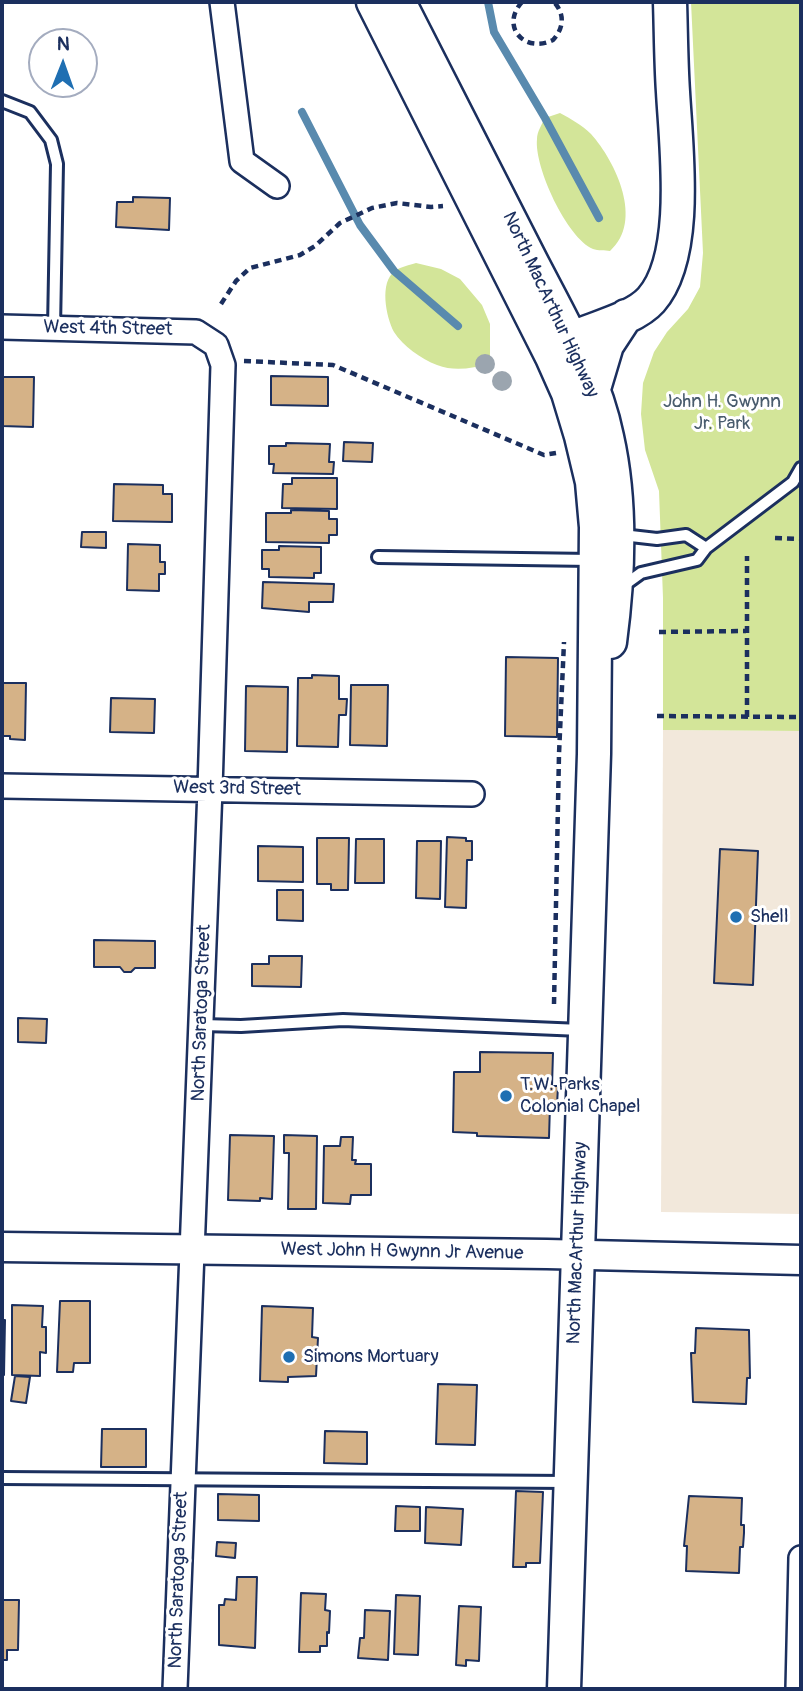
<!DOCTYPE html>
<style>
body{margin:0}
#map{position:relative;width:803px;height:1691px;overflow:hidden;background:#fff;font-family:Pangolin,sans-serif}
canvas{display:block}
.frame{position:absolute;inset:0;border:4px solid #1b2f5e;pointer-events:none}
.north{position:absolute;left:28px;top:28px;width:70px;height:70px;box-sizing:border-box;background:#fff;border:2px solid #a4acbf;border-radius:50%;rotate:1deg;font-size:19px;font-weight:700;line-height:28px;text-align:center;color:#1b2f5e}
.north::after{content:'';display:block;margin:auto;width:24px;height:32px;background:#1f6fb2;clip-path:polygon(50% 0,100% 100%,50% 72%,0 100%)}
</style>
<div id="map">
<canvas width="803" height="1691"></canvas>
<div class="frame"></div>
<div class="north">N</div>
</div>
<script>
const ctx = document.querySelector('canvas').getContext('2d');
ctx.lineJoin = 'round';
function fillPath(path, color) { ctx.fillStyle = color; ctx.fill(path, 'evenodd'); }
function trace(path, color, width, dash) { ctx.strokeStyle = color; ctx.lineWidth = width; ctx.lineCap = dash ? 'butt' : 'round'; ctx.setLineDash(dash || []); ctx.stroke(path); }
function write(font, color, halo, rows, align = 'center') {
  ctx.font = font + ' Pangolin,sans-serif'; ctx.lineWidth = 6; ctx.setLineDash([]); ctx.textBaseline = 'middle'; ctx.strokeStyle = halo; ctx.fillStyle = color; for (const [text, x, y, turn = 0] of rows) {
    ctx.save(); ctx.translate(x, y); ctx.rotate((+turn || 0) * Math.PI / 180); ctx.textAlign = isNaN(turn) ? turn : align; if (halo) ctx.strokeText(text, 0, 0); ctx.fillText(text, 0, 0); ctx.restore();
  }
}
fillPath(new Path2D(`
 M663 730 801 731V1214L661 1212Z`), '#f2e8db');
fillPath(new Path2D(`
 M691 2H801V731L663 730V598L659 491 645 450 641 414 643 383 654 352 667 332 688 309 700 287 703 253Z
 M560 113C571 119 582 125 591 134 616 162 644 221 610 251 605 250 598 251 593 249 567 238 534 167 537 139 537 132 542 124 545 118Z
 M416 263 441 269 460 279 482 305 490 324V364C472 368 455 372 437 365 421 359 403 346 394 332 386 317 379 282 395 271 400 267 410 265 416 263Z`), '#d3e599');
trace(new Path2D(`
 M488 2 494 32 545 118 599 218
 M302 112 360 225 394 271 458 326`), '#598aae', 8);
const building = new Path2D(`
 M133 197 170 198 169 230 116 227 117 202H133Z
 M271 376 328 377V406L271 405Z
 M2 377H34L33 427 2 426Z
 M344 442 373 443 372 462 343 461Z
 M286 443 330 444 329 462H334L333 474 273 473 274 464H269V446H286Z
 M292 478H337V509L282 508 283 484H292Z
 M114 484 163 485V494H172V522L113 521Z
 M291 510 329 511V519H337V535H329V543L266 542V513H291Z
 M82 532H106V548L81 547Z
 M128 544 160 545V562H165V574H159V591L127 590Z
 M279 546 321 547V573H314V578L269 577V569H262V550H279Z
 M263 582 334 584 333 602H309V612L262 608Z
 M506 657 558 658 557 737 505 736Z
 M312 675 339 676V699H347L346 715H339L338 747 297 746 298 678H312Z
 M2 683H26L25 740 10 739V736H2Z
 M351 685H388L387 746 350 745Z
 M246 686 288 687 287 752 245 751Z
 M111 698 155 699 154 733 110 732Z
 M447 837 466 838V841H472V860H467L466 908 445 907Z
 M317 838H349L348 890H331V884H317Z
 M356 839H384V883H355Z
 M417 841H441L440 899 416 898Z
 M258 846 303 847V882L258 881Z
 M720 849 758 851 753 985 714 983Z
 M277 890H303V921L277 920Z
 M94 940 155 941V968H135L131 972H124L120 967H94Z
 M269 956H302L301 987 252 986V964H269Z
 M18 1018 47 1019 46 1043 18 1042Z
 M480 1052 553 1053 552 1086H558L557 1105H550L549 1138 477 1136V1133L453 1132 454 1072H480Z
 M230 1135 274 1136 272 1199 260 1198V1201L228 1200Z
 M284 1135 317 1136 316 1209H288L289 1153H284Z
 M341 1137H353L352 1160H356L355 1164H371V1195H351L350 1204 323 1203 324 1146H340Z
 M2 1297V1320H5L4 1375H2Z
 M60 1301H90V1363H74L73 1372H57Z
 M12 1305 43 1306 42 1327H46V1353L40 1352V1376L12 1375Z
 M262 1306 313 1308 312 1337 318 1338 316 1376 288 1377V1382L260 1381Z
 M696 1328 749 1330 750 1378H747L746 1404 693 1402 691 1353H695Z
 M15 1376 30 1377 26 1403 11 1401Z
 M438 1384 477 1385 475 1445 436 1444Z
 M102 1429H146V1467H101Z
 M325 1431 367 1432V1464L324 1463Z
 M516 1491 543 1492 540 1563H526V1567H513Z
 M218 1494 259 1495V1521L218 1520Z
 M689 1496 742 1498 741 1525H744V1533L743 1547H740L739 1573 686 1571 687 1546H684Z
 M396 1506 420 1507V1531H395Z
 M426 1507 463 1509 461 1545 425 1543Z
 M217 1542 236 1543 235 1558 216 1556Z
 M237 1577H257L255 1648 219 1645V1605H224L225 1599 236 1600Z
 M301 1593 326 1594 325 1610 330 1611 329 1633 327 1632V1646H320V1652H299Z
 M396 1595 420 1596 418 1655 394 1654Z
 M2 1600H19L18 1650H7V1660H2Z
 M459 1606 481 1607 479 1661 466 1660V1666L456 1665Z
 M365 1610 390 1611 388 1660 358 1658 360 1638H364Z`);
fillPath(building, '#d5b287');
trace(building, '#1b2f5e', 2);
const service = new Path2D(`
 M2 101 30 112 51 140 57 164 54 328
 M622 535 657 539 686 535 706 548
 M378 557 592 560
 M623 586 641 573 697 560 706 548 793 482 801 468
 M201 1025 241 1026 343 1020 581 1030
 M2 1478 569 1482`);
const minor = new Path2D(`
 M222 2 242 161 277 186
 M2 327 196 332 216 345 223 365 210 789 175 1689
 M2 786 472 794
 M798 1689 801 1558`);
const tertiary = new Path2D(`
 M2 1247 547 1254 801 1260`);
const secondary = new Path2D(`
 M373 2 552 357 568 393 581 436 592 482 596 527 594 754 564 1689
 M399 2C443 87 485 172 529 257 558 314 594 373 607 437 622 504 619 574 610 642
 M570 339C594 328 634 319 651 300 690 256 676 147 673 92 671 62 671 32 670 2
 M593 392 607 345 626 316`);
trace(service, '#1b2f5e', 16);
trace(minor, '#1b2f5e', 28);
trace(tertiary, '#1b2f5e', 33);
trace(secondary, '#1b2f5e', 37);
trace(new Path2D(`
 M522 2C500 26 524 54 553 40 564 28 565 14 554 2
 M221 304 236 281 250 268 300 255 315 246 340 223 372 208 397 203 431 207 443 206
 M244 361 333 365 544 455 556 453
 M775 538 801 539
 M659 632 746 631
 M657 716 801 717
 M747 717V556
 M554 1004 559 754 564 642`), '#1b2f5e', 4.5, [7, 5]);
trace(service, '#fff', 10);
trace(minor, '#fff', 23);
trace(tertiary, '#fff', 28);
trace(secondary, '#fff', 32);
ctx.fillStyle = '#9ba5af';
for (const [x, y] of [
 [485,364],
 [502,381]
]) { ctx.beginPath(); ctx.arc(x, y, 10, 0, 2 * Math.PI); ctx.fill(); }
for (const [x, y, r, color] of [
 [736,917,7,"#1f6fb2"],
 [506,1096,7,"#1f6fb2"],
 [289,1357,7,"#1f6fb2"]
]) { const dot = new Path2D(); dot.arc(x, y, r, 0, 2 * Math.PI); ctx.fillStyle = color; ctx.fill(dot); trace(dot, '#fff', 2.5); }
write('19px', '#1b2f5e', '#fff', [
 ["North MacArthur Highway",550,305,65],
 ["West 4th Street",108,329,1],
 ["West 3rd Street",237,789,1],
 ["North Saratoga Street",202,1013,-88],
 ["North MacArthur Highway",578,1243,-88],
 ["West John H Gwynn Jr Avenue",402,1252,1],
 ["North Saratoga Street",179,1580,-88]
]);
write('19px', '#495c6d', '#fff', [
 ["John H. Gwynn",722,402],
 ["Jr. Park",722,424]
]);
write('19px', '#1b2f5e', '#fff', [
 ["Shell",750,917],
 ["T.W. Parks",520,1085],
 ["Colonial Chapel",520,1107],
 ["Simons Mortuary",303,1357]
], 'left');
</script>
